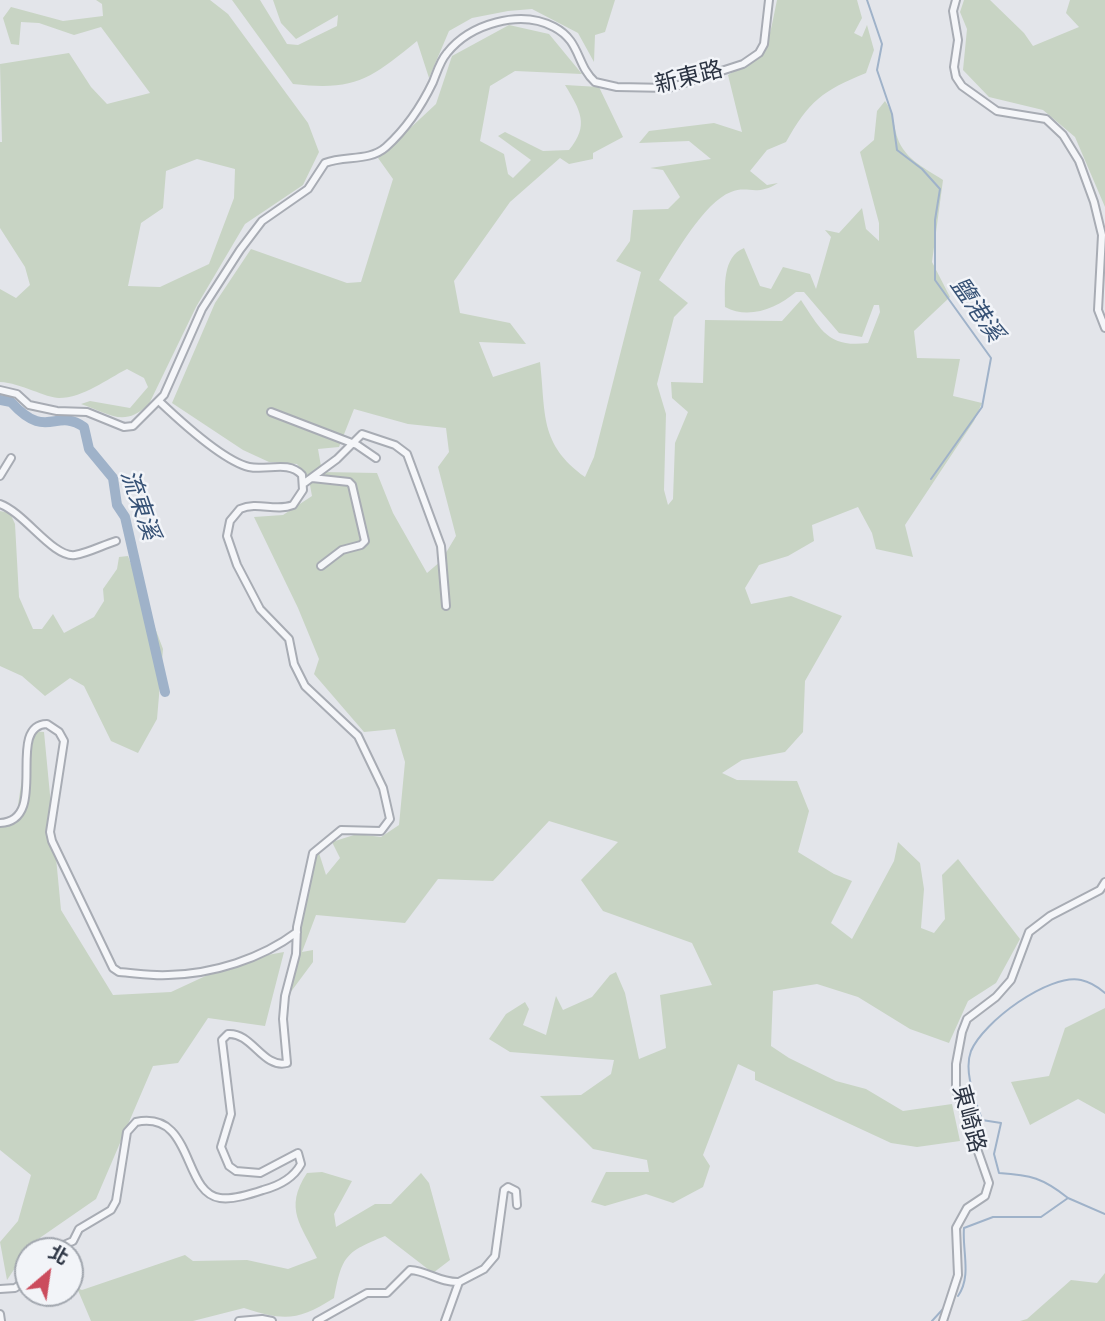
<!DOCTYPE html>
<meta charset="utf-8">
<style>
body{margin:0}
#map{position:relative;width:1105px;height:1321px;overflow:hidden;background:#e3e5ea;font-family:"Space Grotesk","Noto Sans TC",sans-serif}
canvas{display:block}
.north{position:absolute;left:14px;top:1237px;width:70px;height:70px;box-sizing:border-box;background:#f2f4f8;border:2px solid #a2a7af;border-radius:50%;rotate:29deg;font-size:19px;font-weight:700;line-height:28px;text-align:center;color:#2b3342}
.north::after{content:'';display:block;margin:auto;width:24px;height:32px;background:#cb4c5d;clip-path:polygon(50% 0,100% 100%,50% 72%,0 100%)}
</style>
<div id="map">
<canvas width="1105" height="1321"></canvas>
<div class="north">北</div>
</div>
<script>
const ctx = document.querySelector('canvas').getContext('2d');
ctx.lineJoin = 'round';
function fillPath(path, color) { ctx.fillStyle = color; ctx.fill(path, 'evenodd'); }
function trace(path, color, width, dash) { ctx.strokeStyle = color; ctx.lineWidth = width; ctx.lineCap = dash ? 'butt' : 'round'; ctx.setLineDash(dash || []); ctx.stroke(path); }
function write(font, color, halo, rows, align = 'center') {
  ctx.font = font + ' "Space Grotesk","Noto Sans TC",sans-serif'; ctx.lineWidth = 5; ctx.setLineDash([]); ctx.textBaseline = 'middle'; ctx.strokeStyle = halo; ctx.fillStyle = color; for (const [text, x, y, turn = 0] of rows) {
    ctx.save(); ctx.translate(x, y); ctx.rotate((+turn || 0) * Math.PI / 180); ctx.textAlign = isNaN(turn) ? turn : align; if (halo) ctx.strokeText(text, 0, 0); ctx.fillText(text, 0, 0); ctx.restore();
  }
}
fillPath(new Path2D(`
 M96 0H210L228 14 308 123 319 152 303 185 245 224 196 307 149 404C124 428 110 414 81 404L90 401 130 408 148 387 144 378 127 369C107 379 83 398 59 398 46 398 21 383 0 382V289L16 298 30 285 25 267 0 228V142H2L0 64 69 53 91 87 107 104 150 93 101 27 74 35 39 23 21 22 19 45 11 44 3 18 11 7 63 21 103 16 102 4ZM197 159 235 169 234 198 209 264 160 287 128 286 141 223 163 208 166 171Z
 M232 0H260L287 44 298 45 337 26 338 15 296 39 281 23 273 0H615L605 32 595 35 594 62 578 33 532 9 508 11 472 18 449 31 429 78 417 41C370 79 356 91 293 84Z
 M777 0H857L862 18 854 33 862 37 867 25 874 50 866 73C822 91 809 101 786 142L767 150 750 171 767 185 778 183C756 197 748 185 731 192 704 202 674 256 659 280L688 303 674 317 657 384 666 414 664 490 668 505 673 499 675 443 688 412 672 398 671 382 703 383 705 320 782 321 801 300C821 330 828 348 868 343L880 312 879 305H874L862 337 839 333 804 292H796C777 308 749 320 725 307 725 287 722 257 744 248L760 286 771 289 783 267 810 274 816 289 831 237 825 230 839 233 862 208 866 229 879 241V223L860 152 874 140 877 111 885 101C893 112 893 121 896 133 902 158 923 167 943 180L932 262 950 297 914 331 917 358 960 359 953 396 982 403 974 421 905 525 913 557 876 549 872 533 858 507 812 525 814 541 788 556 759 565 745 588 751 604 791 596 842 616 805 681 803 732 785 752 742 760 722 773 737 780 797 781 809 811 798 852 834 874 852 881 831 923 852 939 894 861 898 842 920 863 924 889 921 928 934 933 945 919 942 875 958 859 1020 939 996 983 968 1001 949 1043 910 1029 858 997 817 984 773 991 771 1046 789 1058 836 1081 866 1089 903 1111 952 1104 960 1141 917 1147 891 1143 755 1080V1072L738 1064 703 1155 710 1166 703 1187 673 1203 646 1194 605 1206 591 1202 606 1172H649L647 1160 593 1149 540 1096 581 1095 611 1074 614 1060 510 1052 489 1039 506 1014 525 1002 529 1009 523 1025 546 1035 556 996 563 1010 592 997 610 975 616 972 625 993 639 1059 666 1048 660 995 712 985 692 943 603 911 581 880 618 842 549 821 493 881 438 879 405 923 316 915 302 952 313 950V962L287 997 314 858 319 853 326 875 340 858 332 842 357 834 381 837 399 825 405 762 395 729 364 732 314 674 319 659 298 608 254 517 283 515 312 496 309 480 297 464 269 462 243 450 172 403 215 303 251 249 347 283 361 282 393 179 378 158 436 104 452 56 509 25 549 34 582 74 515 71 490 86 480 141 504 154 508 174 513 178 531 160 498 136 505 132 543 151 569 150C590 125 580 110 565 85L599 87 623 137 593 153V159L569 164 560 158 510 202 454 281 460 313 510 323 526 344 479 342 493 377 540 362C546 414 539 444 585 477L594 457 641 272 616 261 630 241 633 210 668 209 680 197 663 170 650 168 711 159 689 141 639 143 649 131 714 123 742 132 728 75C771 49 767 48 777 0ZM354 409 408 424 446 428 449 452 438 467 456 536 441 561 427 573 393 513 377 473 322 472 318 449 339 447Z
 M964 0H990L1024 33 1033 46 1079 27 1066 13 1070 0H1105V207L1075 137 1043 110 989 97 963 70 967 29 960 12Z
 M0 511 10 513 15 524 19 597 33 629H42L53 614 64 633 94 617 104 601 103 589 117 569 119 557 128 556 163 649 157 719 138 753 111 741 84 686 70 678 45 696 22 676 0 666Z
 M29 731 44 732 61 910 113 995 171 992 240 960 284 952 265 1026 208 1018 178 1063 153 1066 96 1199 31 1244 7 1280 0 1242 18 1221 31 1175 0 1150V819H16Z
 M1105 1008V1114L1078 1099 1030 1125 1011 1082 1049 1076 1065 1028Z
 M322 1172 352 1181 334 1214 336 1227 375 1204H391L421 1173 429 1183 450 1260 433 1273 385 1236C346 1252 342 1255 334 1298 298 1321 284 1321 244 1308L193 1321H91L77 1288 82 1290 185 1255 193 1261 247 1260 288 1269 317 1258C302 1226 283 1209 307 1173Z
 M1105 1273V1321H1020L1027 1319 1071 1280 1097 1283Z`), '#c8d4c4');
trace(new Path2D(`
 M867 0 882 44 877 70 892 114 897 150 922 169 940 189 935 220V280L991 358 982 407 931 479
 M1068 1198 1105 1214
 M958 1296C972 1276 962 1251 964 1228L993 1217H1041L1068 1198C1043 1178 1031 1175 999 1173L994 1154 1001 1123 982 1120C976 1101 963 1072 971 1051 983 1022 1049 973 1081 980 1091 982 1098 987 1105 993
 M932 1321 943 1309`), '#9fb2c9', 2);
trace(new Path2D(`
 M0 400 11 402C47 442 55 407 84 427L89 449 113 478 117 505 125 517 165 692`), '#9fb2c9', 10);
const minor = new Path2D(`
 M956 0 953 11 958 40 954 67 956 77 962 86 997 111 1046 119 1063 135 1079 161 1094 202 1102 235 1098 310 1105 328
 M0 390 17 394 29 405 57 411 87 412 124 427 133 426 164 395 202 309 240 250 262 221 308 189 325 163C345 155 369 162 386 147 407 128 421 107 433 82 437 72 440 61 447 53 470 24 520 9 554 27 581 41 576 65 595 82L617 87 669 88 743 64 759 53 764 44 769 0
 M271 412 357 445 376 458
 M0 476 11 458
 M312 478 349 482 352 485 365 541 361 545 342 550 321 566
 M303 484 337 459 362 434 395 445 407 454 441 546 446 606
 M0 504C25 513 53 558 75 555 88 553 103 545 116 541
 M0 823C51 821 4 725 47 724L59 732 64 741 50 832 52 841 113 968 119 972C135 973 152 976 168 975 213 974 261 959 297 932
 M50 1251 73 1241 79 1229 111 1210 116 1201 127 1132 136 1122C194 1110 182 1193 220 1198 233 1200 251 1194 263 1190 278 1186 293 1179 301 1164L298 1153 260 1173 236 1171 229 1166 221 1147 231 1114 222 1040 228 1034C252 1032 263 1069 287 1063L283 1019 285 996 296 954 297 927 313 853 341 830 381 831 390 819 383 788 358 736 305 686 294 664 289 639 260 609 237 565 227 536 230 521 240 509C258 501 275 512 293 505L303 490 302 475C288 460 267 471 249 467 224 461 179 420 160 402
 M0 1289 15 1288 28 1279
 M0 1314 1 1321
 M239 1321 262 1319 272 1321
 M317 1321 367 1293H387L410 1270C428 1271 440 1283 459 1282
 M445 1321 459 1282 484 1269 495 1256 504 1190 508 1187 516 1191 517 1205
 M943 1321 958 1275 956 1228 967 1208 985 1196 989 1183 956 1089V1064L962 1032 967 1019 996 997 1011 980 1029 932 1050 916 1100 890 1105 882`);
trace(minor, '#a8acb4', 10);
trace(minor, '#f5f6f9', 6);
write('23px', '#2b3342', '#f2f4f8', [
 ["新東路",689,78,-14],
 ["東崎路",968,1119,75]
]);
write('italic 24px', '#365175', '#f2f4f8', [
 ["鹽港溪",976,310,55],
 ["流東溪",139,505,71]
]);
</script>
